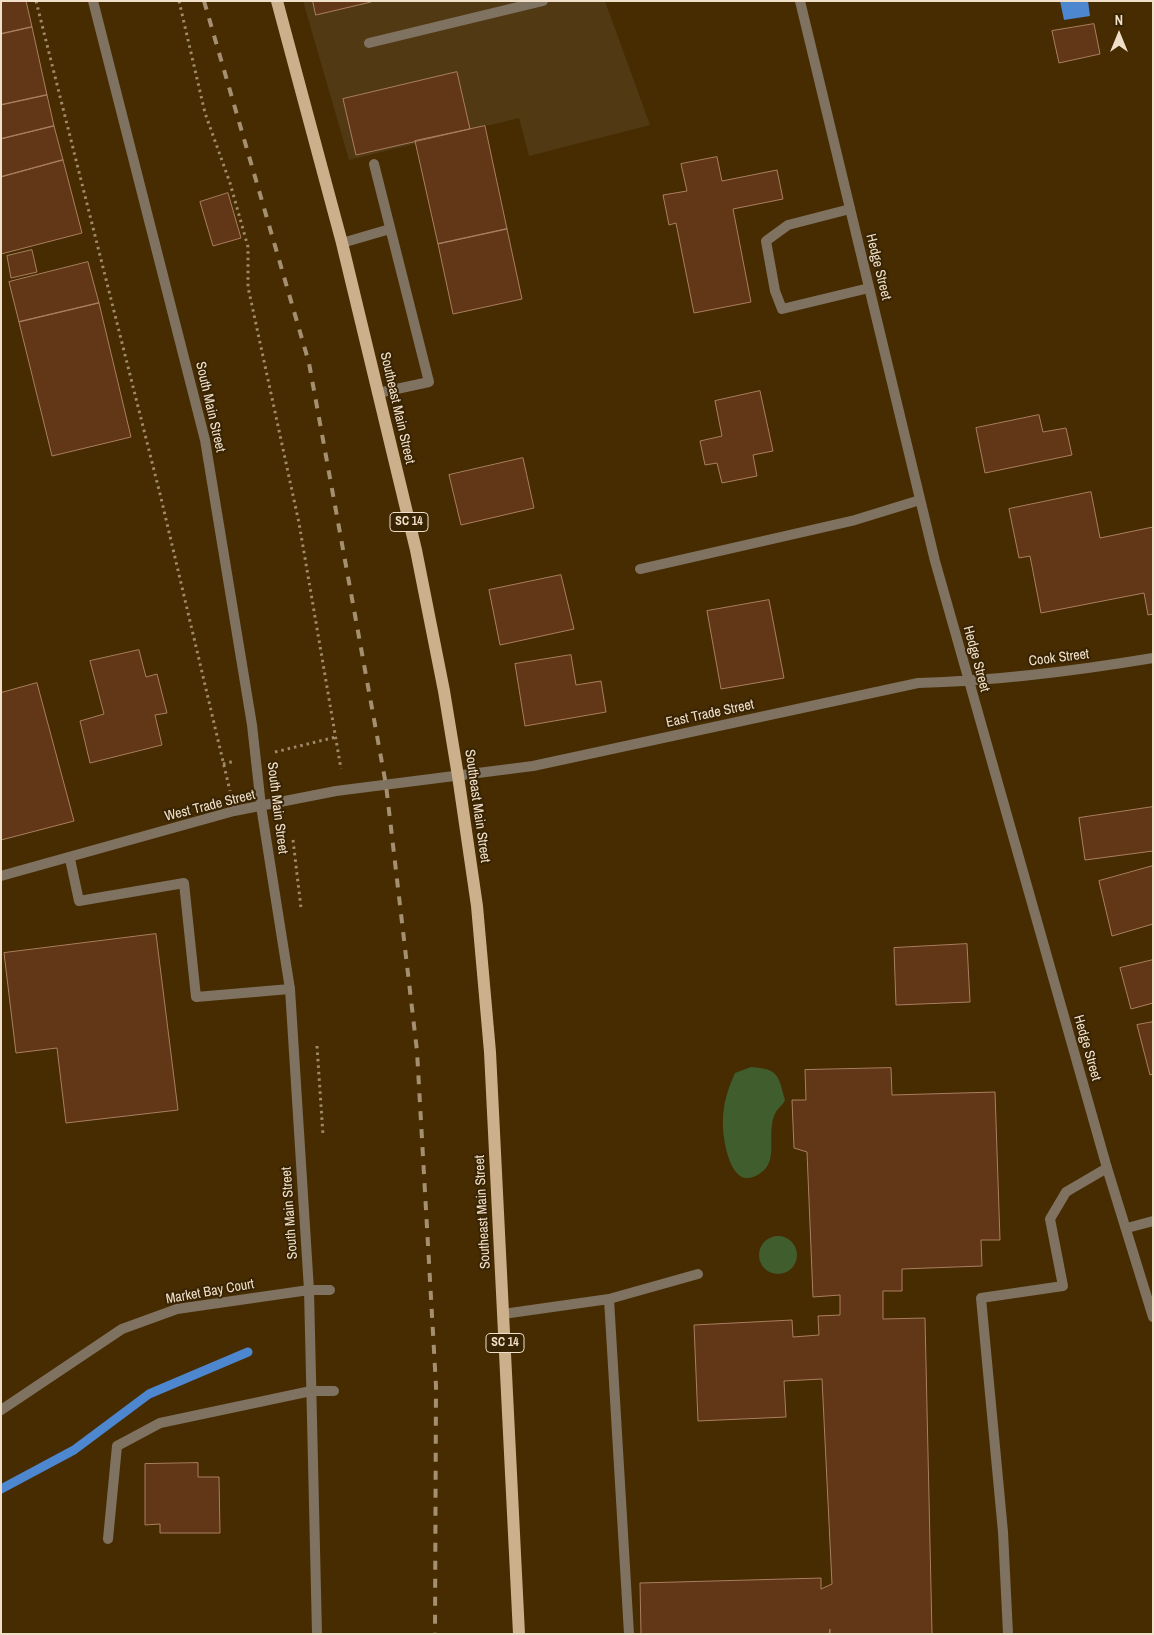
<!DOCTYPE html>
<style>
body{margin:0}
#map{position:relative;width:1154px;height:1635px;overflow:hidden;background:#462c00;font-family:"Archivo Narrow",sans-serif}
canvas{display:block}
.frame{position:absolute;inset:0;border:2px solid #f0e0ca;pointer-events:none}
.north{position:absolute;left:1094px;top:10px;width:50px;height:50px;-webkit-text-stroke:4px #382303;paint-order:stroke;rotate:0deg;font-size:14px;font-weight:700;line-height:20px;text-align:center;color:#f0e0ca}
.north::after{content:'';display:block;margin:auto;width:18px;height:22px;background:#f0e0ca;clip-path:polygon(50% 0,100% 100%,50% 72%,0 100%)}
</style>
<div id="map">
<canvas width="1154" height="1635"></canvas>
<div class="frame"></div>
<div class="north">N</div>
</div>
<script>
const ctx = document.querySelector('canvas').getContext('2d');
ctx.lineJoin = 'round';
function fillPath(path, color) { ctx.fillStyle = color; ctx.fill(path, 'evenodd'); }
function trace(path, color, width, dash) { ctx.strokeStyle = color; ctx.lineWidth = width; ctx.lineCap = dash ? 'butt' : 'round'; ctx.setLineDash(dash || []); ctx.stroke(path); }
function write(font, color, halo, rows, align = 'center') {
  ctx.font = font + ' "Archivo Narrow",sans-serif'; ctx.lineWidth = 4; ctx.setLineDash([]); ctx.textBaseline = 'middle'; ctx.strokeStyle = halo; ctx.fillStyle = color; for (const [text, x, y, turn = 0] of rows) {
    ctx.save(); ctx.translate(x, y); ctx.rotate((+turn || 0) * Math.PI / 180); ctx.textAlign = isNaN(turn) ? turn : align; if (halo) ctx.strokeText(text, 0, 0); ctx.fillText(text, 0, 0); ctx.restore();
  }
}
fillPath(new Path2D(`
 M303 1H605L650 125 529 156 519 118 349 160Z`), '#513914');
fillPath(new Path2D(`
 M751 1067C779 1069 778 1075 785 1100 783 1105 778 1108 776 1112 766 1129 777 1154 766 1168 762 1173 755 1177 749 1178 729 1181 722 1136 723 1121 723 1103 728 1089 735 1073Z
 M759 1255a19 19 0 1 1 38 0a19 19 0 1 1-38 0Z`), '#405d2e');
fillPath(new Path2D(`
 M1060 1H1088L1090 16 1064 20Z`), '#4c87cf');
trace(new Path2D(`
 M1 1489 74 1450 149 1394 248 1352`), '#4c87cf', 9);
const building = new Path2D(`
 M1 1H26L32 27 1 34Z
 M313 1H370L371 2 316 15Z
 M1094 24 1100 54 1059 63 1052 31Z
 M32 27 47 95 1 105V34Z
 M457 72 470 129 356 155 343 99Z
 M47 95 54 126 1 139V105Z
 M54 126 63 160 1 177V139Z
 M485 126 507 229 438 244 415 141Z
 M717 157 722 181 777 170 783 199 733 209 751 302 694 313 676 223 669 225 663 195 687 191 681 164Z
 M63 160 82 233 1 254V177Z
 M228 193 241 238 213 246 200 202Z
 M507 229 522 299 453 314 438 244Z
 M32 250 37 272 11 278 7 256Z
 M88 262 99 303 19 322 9 282Z
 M99 303 131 437 52 456 19 322Z
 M760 391 773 451 753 455 757 476 722 483 717 463 705 465 700 441 722 436 715 401Z
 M1039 415 1043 432 1066 428 1072 455 985 473 976 428Z
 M523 458 534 508 461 525 449 475Z
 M1091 492 1100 538 1153 527V614L1148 615 1144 593 1041 613 1030 556 1019 558 1009 509Z
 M561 575 574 629 500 645 489 590Z
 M769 600 784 678 721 689 707 611Z
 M139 650 146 677 157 674 167 713 155 715 162 745 90 763 80 721 104 714 90 661Z
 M571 655 576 685 601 681 606 712 525 726 515 664Z
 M37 683 74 821 1 840V693Z
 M1153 807V851L1085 860 1079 818Z
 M1153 866V924L1112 936 1099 881Z
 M156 934 178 1110 66 1123 57 1048 16 1053 4 953Z
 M967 944 970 1002 896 1005 894 948Z
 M1153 960V1003L1131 1009 1120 968Z
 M1153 1022V1074L1150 1075 1137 1025Z
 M891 1068 892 1095 995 1092 1000 1240H981L982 1266 902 1269V1291H883V1319L925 1318 932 1634H830V1629L829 1634H641L640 1583 821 1578V1589L832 1584 822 1379 784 1381 786 1417 698 1421 694 1325 792 1320 793 1337 819 1335 818 1316 840 1315V1295L813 1297 807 1152 794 1148 792 1100H806L805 1070Z
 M198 1463V1477H219L220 1533H160V1524L145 1525V1464Z`);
fillPath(building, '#623717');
trace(building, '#aa7e61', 1);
trace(new Path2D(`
 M36 1 161 498 230 791
 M179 1 205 113 230 183 248 247V287L299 523 341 769
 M275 752 336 737
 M223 764 235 761
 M293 840 301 908
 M317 1046 323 1135`), '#9f8a6a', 3, [2.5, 4]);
trace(new Path2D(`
 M369 43 543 1
 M374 164 429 382 378 393
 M850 209 788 225 766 241 775 291 782 309 869 288
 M342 243 390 229
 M640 569 855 520 920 500
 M70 859 79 901 184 883 196 997 290 989
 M609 1299 629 1634
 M503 1314 609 1299 698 1274
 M108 1539 117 1446 160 1423 311 1391H334
 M1008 1634 1003 1532 981 1298 1063 1286 1050 1219 1066 1192 1107 1168`), '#7f7260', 10);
trace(new Path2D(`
 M93 1 205 440 252 725 261 806 290 989 309 1290 317 1634
 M800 1 935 561 1107 1168 1153 1317
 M1 876 234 811 336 791 533 766 918 683C997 681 1075 671 1153 658
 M1127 1228 1153 1221
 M1 1410 122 1329 177 1309 309 1290H330`), '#7f7260', 10);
trace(new Path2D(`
 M277 1 342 243 416 550 444 691 458 776 477 906 490 1052 519 1634`), '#ccb08c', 12);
trace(new Path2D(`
 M204 1 309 363 386 785 417 1051 436 1386 435 1634`), '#a48f70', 4, [9, 9]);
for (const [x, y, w] of [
 [409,522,38],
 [505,1343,38]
]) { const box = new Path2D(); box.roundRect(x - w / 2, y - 9.5, w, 19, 4); ctx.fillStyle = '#382303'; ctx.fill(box); trace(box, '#f0e0ca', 1); }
write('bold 12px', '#f0e0ca', null, [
 ["SC 14",409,522],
 ["SC 14",505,1343]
]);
write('14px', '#f0e0ca', '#382303', [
 ["Hedge Street",878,267,76],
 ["South Main Street",210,407,77],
 ["Southeast Main Street",397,408,77],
 ["Cook Street",1059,658,-7],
 ["Hedge Street",976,659,75],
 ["East Trade Street",710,714,-12],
 ["West Trade Street",210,806,-14],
 ["Southeast Main Street",477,806,82],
 ["South Main Street",277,808,83],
 ["Hedge Street",1087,1048,74],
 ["Southeast Main Street",483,1212,-93],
 ["South Main Street",290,1213,-94],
 ["Market Bay Court",210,1292,-10]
]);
</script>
